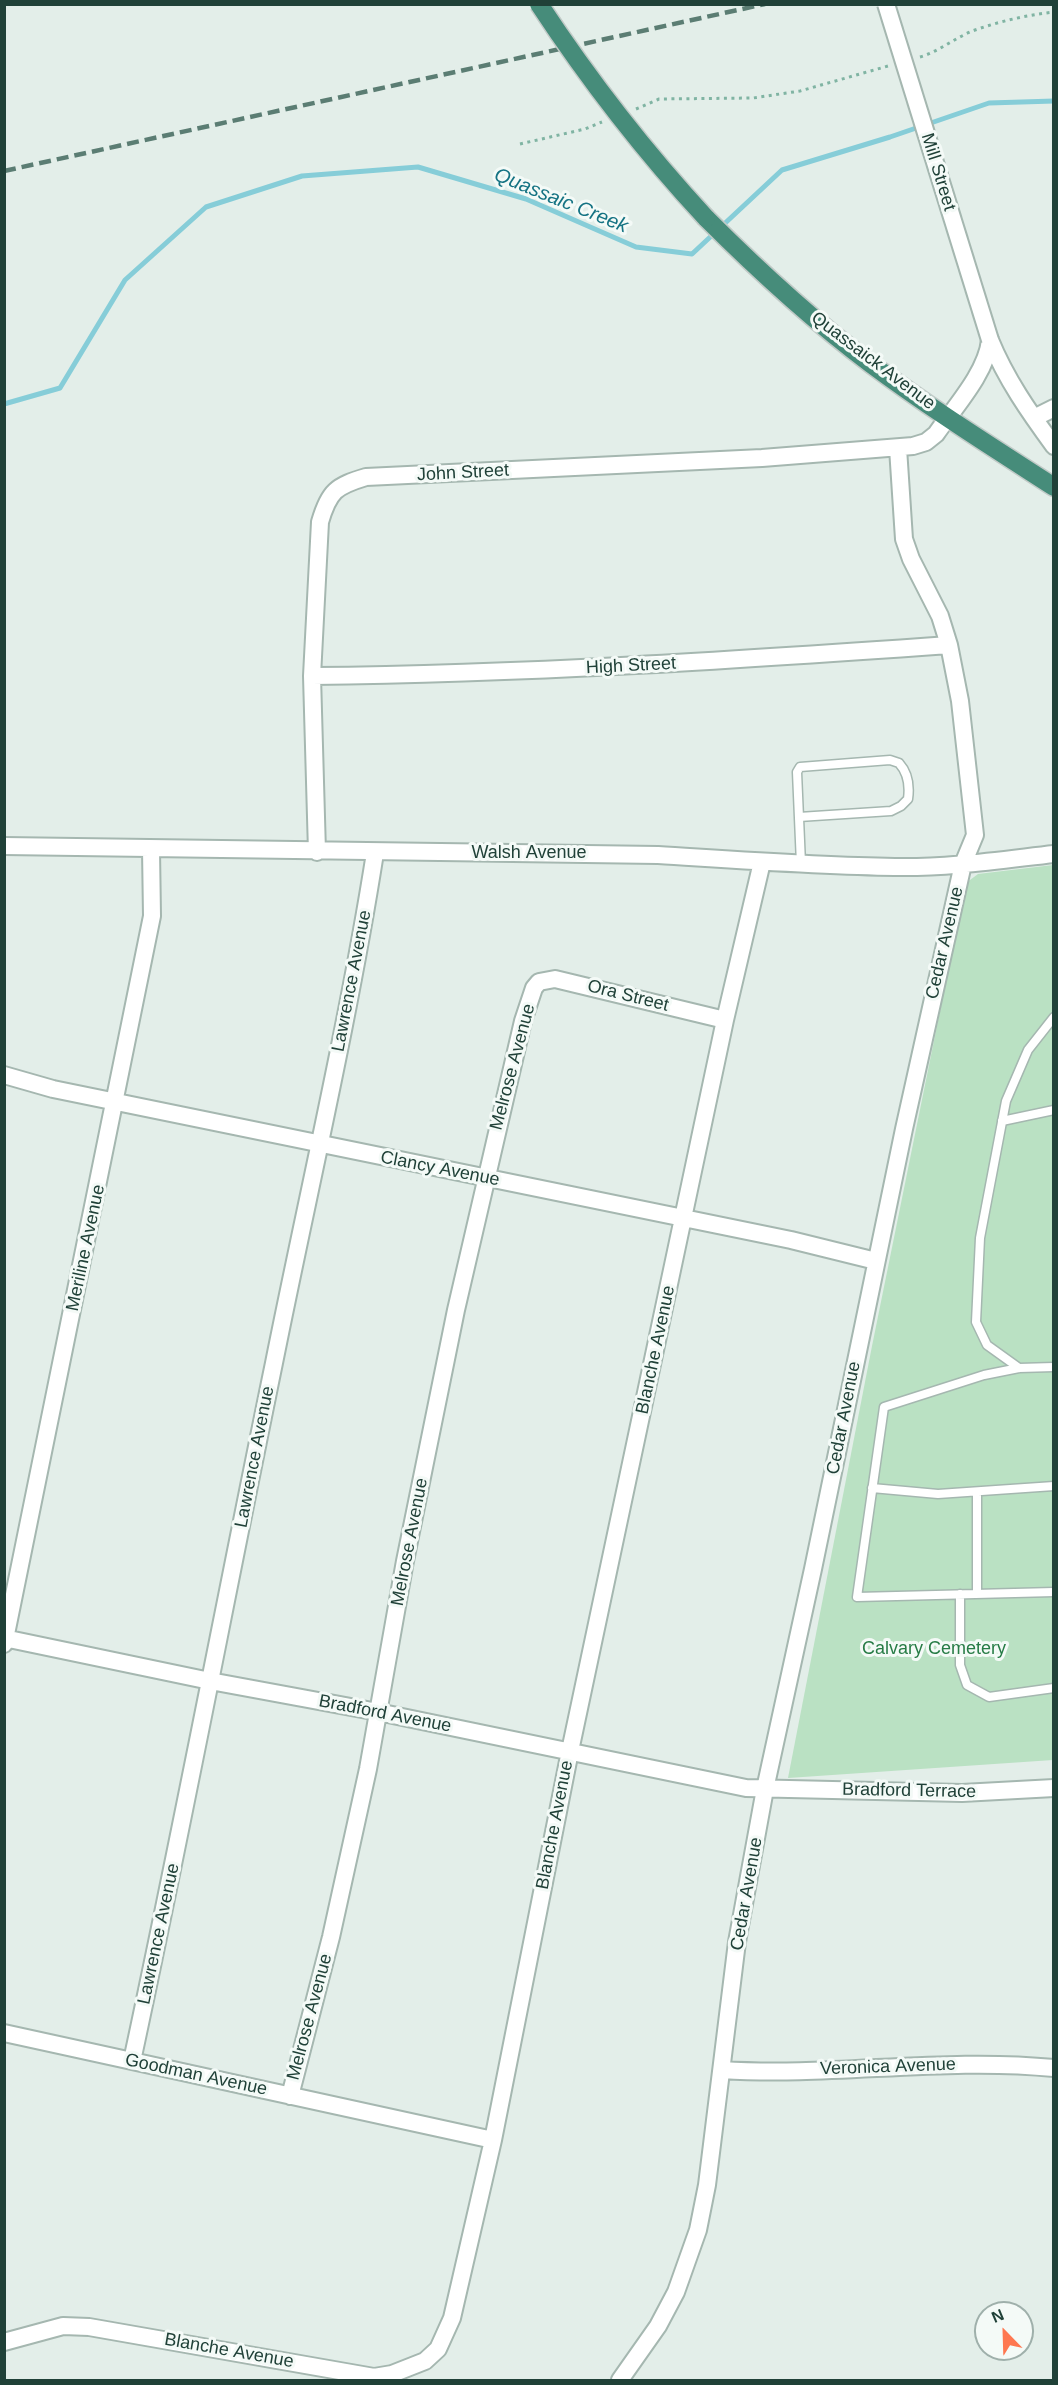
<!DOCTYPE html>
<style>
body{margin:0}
#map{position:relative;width:1058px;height:2385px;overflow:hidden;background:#e3eee9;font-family:Helvetica,sans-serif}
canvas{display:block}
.frame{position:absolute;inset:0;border:6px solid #204138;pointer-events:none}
.north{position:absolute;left:974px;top:2301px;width:60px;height:60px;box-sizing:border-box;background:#f4faf7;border:2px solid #9fb0ab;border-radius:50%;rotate:337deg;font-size:16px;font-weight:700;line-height:24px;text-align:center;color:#204138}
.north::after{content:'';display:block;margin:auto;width:21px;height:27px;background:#fe7750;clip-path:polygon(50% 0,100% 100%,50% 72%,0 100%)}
</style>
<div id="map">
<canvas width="1058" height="2385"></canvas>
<div class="frame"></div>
<div class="north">N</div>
</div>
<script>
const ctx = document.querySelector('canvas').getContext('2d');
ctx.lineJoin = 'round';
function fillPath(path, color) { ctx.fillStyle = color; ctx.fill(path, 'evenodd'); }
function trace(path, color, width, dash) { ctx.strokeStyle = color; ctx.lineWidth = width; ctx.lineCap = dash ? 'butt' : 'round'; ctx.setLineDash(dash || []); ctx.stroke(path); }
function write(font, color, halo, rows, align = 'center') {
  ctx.font = font + ' Helvetica,sans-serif'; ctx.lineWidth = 6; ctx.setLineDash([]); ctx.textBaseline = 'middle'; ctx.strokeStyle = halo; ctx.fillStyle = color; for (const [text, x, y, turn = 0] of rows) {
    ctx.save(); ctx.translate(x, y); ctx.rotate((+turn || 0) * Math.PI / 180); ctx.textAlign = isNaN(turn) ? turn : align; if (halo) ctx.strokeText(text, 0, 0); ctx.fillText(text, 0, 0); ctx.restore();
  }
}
fillPath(new Path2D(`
 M1053 865V1760L788 1778 872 1346 966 883 978 874Z`), '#bae1c3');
trace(new Path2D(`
 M4 404 60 388 125 280 206 207 302 176 418 167 526 199 636 247 692 254 782 170 890 137 989 103 1054 101`), '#86cdd8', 5);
const service = new Path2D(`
 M799 817 891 811 901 806 908 799C910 785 908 773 899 763L890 760 800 767 797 772 801 864
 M1002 1121 1054 1110
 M1054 1367 1019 1368 984 1375 884 1407 857 1597 1054 1592
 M1019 1368 987 1345 976 1322 980 1238 1006 1101 1028 1050 1054 1017
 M872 1488 938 1494 1054 1486
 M977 1492V1594
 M960 1594V1665L967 1685 989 1697 1054 1688`);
const minor = new Path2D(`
 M990 340C1006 379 1029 412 1054 446
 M1034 418 1054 408
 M312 676C525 674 737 660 949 645
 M4 846 658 855C737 860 816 866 895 867 948 868 1001 860 1054 854
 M317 852 312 676 320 522C329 491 336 486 366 477L762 458 913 446 926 442 936 434C954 408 987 372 990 340
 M4 1075 53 1089 791 1240 876 1261
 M4 1638 210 1681 378 1712 746 1788 962 1793 1054 1788
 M4 1644 152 916 151 850
 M4 2033 493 2140
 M132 2061C182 1829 226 1596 274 1363 308 1193 348 1024 375 853
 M722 2070C833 2077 943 2057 1054 2068
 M290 2096 331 1937 368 1769 405 1561 456 1310 523 1021 534 988 539 982 555 979 725 1020
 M4 2342 63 2326 89 2327 374 2377 392 2374 425 2361 438 2349 452 2318 493 2140 570 1751 725 1020 762 862
 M620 2380 658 2326 676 2292 698 2230 707 2185 737 1942 765 1789 813 1569 904 1129 963 864 975 835 960 701 949 645 940 616 911 559 904 539 898 448`);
const trunk = new Path2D(`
 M706 218C758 270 812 320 871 364 930 408 992 447 1054 487`);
trace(service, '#a5b7b0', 11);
trace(minor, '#a5b7b0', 20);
trace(trunk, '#c1cac7', 21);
trace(new Path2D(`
 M920 57C940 51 956 37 975 30 1001 21 1027 15 1054 12
 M636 109 659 99 753 98 800 91 888 66
 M520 144 585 129 602 122`), '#80b4a3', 3, [3, 4.5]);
trace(service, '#fff', 8);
trace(minor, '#fff', 16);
trace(trunk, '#468c7a', 18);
trace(new Path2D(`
 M4 171 765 4`), '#5b7d73', 4.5, [12, 6]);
const minorBridge = new Path2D(`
 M886 4 990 340`);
const trunkBridge = new Path2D(`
 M539 4C589 80 644 151 706 218`);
trace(minorBridge, '#a5b7b0', 20, []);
trace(trunkBridge, '#c1cac7', 21, []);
trace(minorBridge, '#fff', 16);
trace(trunkBridge, '#468c7a', 18);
write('18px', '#204138', '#f4faf7', [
 ["Mill Street",938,172,73],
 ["Quassaick Avenue",873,361,37],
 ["John Street",463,473,-3],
 ["High Street",631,666,-3],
 ["Walsh Avenue",529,853],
 ["Cedar Avenue",945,943,-77],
 ["Lawrence Avenue",352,981,-79],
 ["Ora Street",628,996,14],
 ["Melrose Avenue",513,1067,-75],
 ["Clancy Avenue",440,1169,11],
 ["Meriline Avenue",86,1248,-78],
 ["Blanche Avenue",656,1350,-78],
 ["Cedar Avenue",844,1418,-79],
 ["Lawrence Avenue",255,1457,-79],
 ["Melrose Avenue",410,1542,-79],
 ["Bradford Avenue",385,1714,11],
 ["Bradford Terrace",909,1791,1],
 ["Blanche Avenue",555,1825,-79],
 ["Cedar Avenue",747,1894,-80],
 ["Lawrence Avenue",159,1934,-78],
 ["Melrose Avenue",310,2017,-75],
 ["Veronica Avenue",888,2067,-2],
 ["Goodman Avenue",196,2075,12],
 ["Blanche Avenue",229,2351,10]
]);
write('18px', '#277c46', '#f4faf7', [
 ["Calvary Cemetery",934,1649]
]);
write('italic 20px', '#157383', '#f4faf7', [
 ["Quassaic Creek",561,201,22]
]);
</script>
